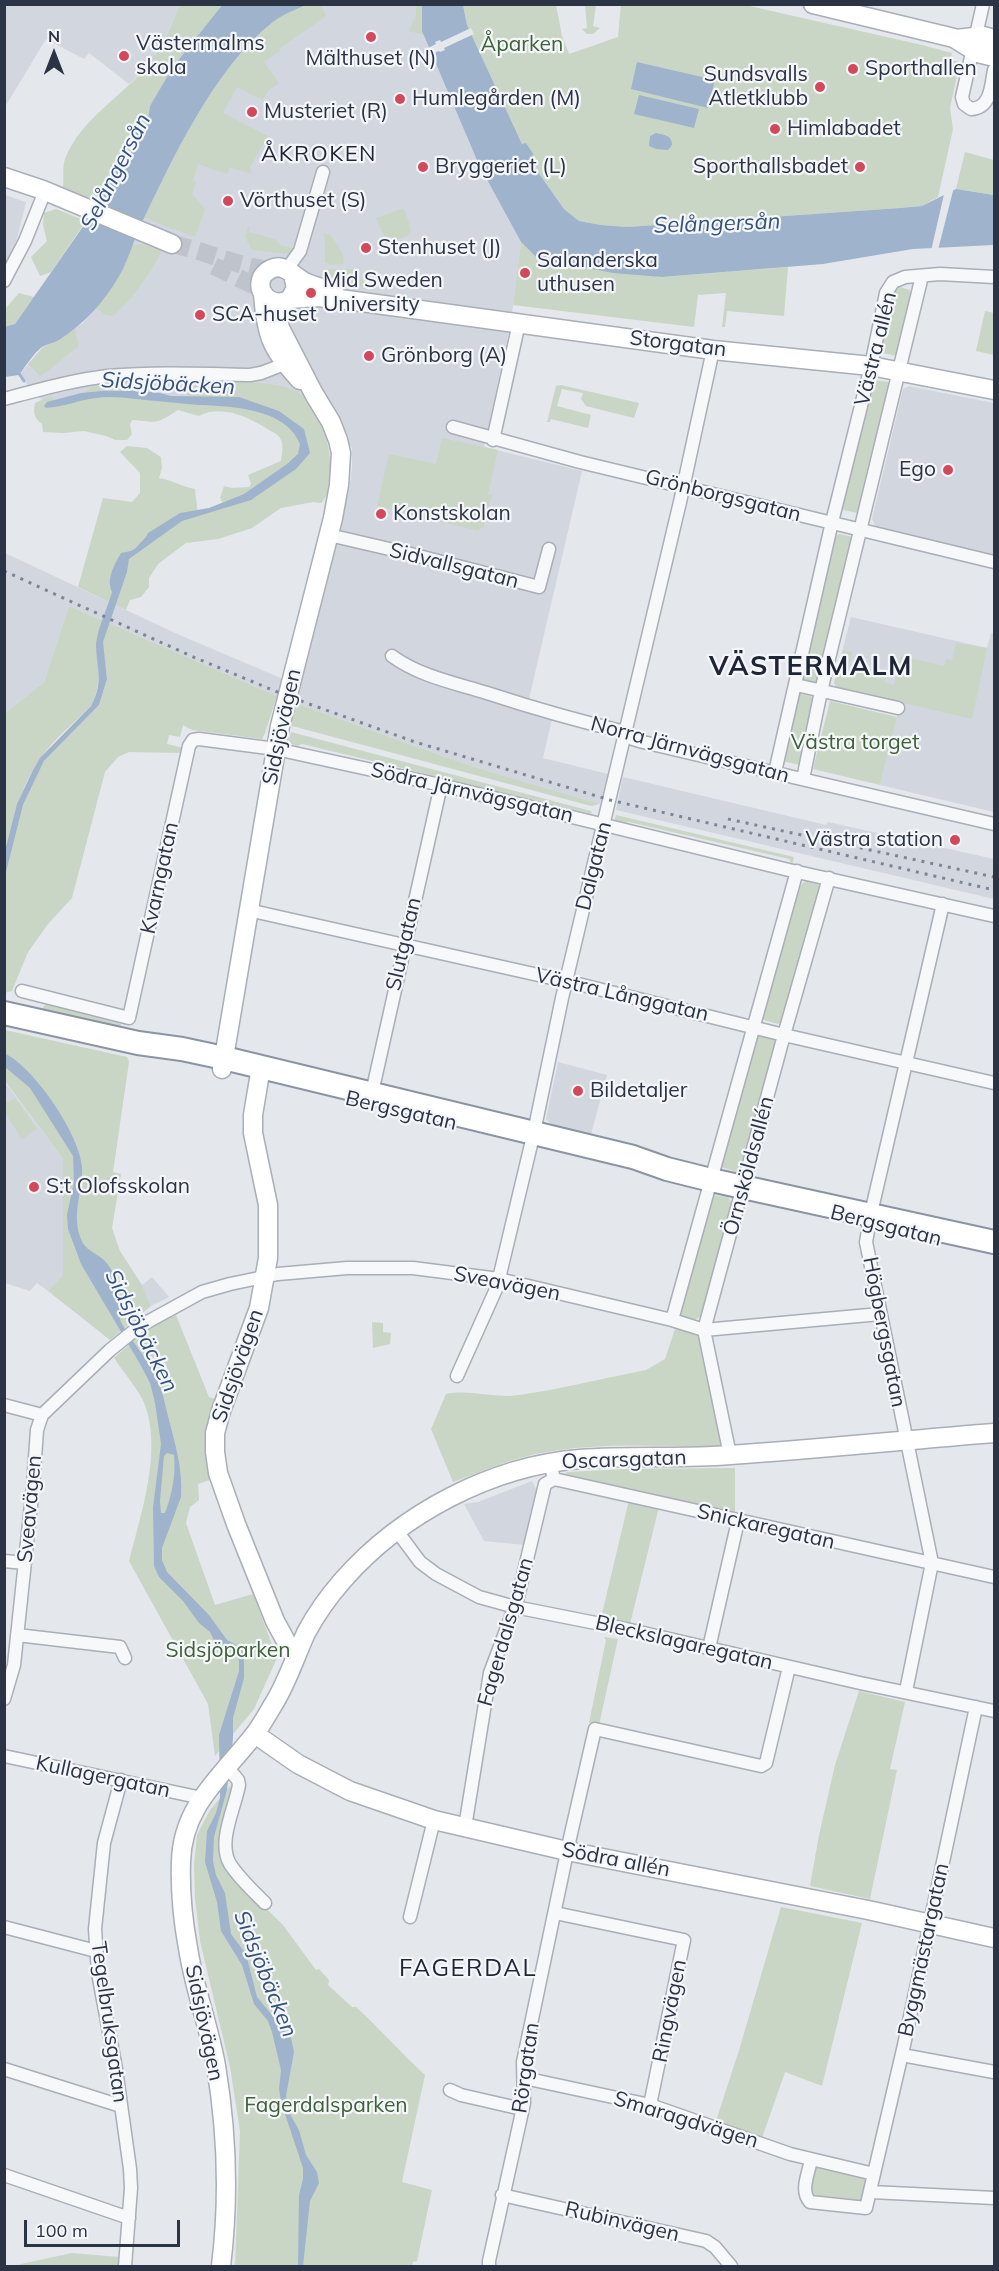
<!DOCTYPE html>
<meta charset="utf-8">
<style>
body{margin:0}
#map{position:relative;width:999px;height:2271px;overflow:hidden;background:#e4e7ec;font-family:Mulish,sans-serif}
canvas{display:block}
.frame{position:absolute;inset:0;border:6px solid #2b3445;pointer-events:none}
.north{position:absolute;left:24px;top:24px;width:60px;height:60px;-webkit-text-stroke:4px #f4f6f9;paint-order:stroke;rotate:0deg;font-size:16px;font-weight:700;line-height:24px;text-align:center;color:#2b3445}
.north::after{content:'';display:block;margin:auto;width:21px;height:27px;background:#2b3445;clip-path:polygon(50% 0,100% 100%,50% 72%,0 100%)}
.scale{position:absolute;left:24px;top:2220px;width:156px;height:27px;box-sizing:border-box;border:3px solid #2b3445;border-top:0;padding-left:8px;font-size:18px;line-height:21px;white-space:nowrap;color:#2b3445;-webkit-text-stroke:4px #f4f6f9;paint-order:stroke}
</style>
<div id="map">
<canvas width="999" height="2271"></canvas>
<div class="frame"></div>
<div class="north">N</div>
<div class="scale">100 m</div>
</div>
<script>
const ctx = document.querySelector('canvas').getContext('2d');
ctx.lineJoin = 'round';
function fillPath(path, color) { ctx.fillStyle = color; ctx.fill(path, 'evenodd'); }
function trace(path, color, width, dash) { ctx.strokeStyle = color; ctx.lineWidth = width; ctx.lineCap = dash ? 'butt' : 'round'; ctx.setLineDash(dash || []); ctx.stroke(path); }
function write(font, color, halo, rows, align = 'center') {
  ctx.font = font + ' Mulish,sans-serif'; ctx.lineWidth = 4.5; ctx.setLineDash([]); ctx.textBaseline = 'middle'; ctx.strokeStyle = halo; ctx.fillStyle = color; for (const [text, x, y, turn = 0] of rows) {
    ctx.save(); ctx.translate(x, y); ctx.rotate((+turn || 0) * Math.PI / 180); ctx.textAlign = isNaN(turn) ? turn : align; if (halo) ctx.strokeText(text, 0, 0); ctx.fillText(text, 0, 0); ctx.restore();
  }
}
fillPath(new Path2D(`
 M5 5H180L163 42 150 64 129 84 89 53 84 59 46 39 5 107Z
 M306 5H422V31L479 165 521 242 511 321 484 447 582 471 529 699 555 706 543 758 608 774 600 804 471 766 295 703 349 491 352 468V447L305 437 228 399 47 406 19 375 43 347 83 323 96 308 119 277 128 260 131 246 179 149Z
 M5 195 26 202 17 239 5 266Z
 M909 386 994 403V556L876 528 872 519 903 389Z
 M5 553 175 633 283 679 277 696 69 606 44 682 5 713Z
 M851 617 987 648 991 633 994 634V812L880 785 900 704 834 683Z
 M623 777 826 825 828 822 994 859V899L616 810Z
 M558 1062 607 1075 590 1138 557 1129 546 1119Z
 M4 1081 63 1159V1275L48 1291 37 1283 30 1291 5 1283Z
 M152 1277 169 1297 151 1306 142 1285Z
 M532 1481 538 1493 526 1545 484 1541 464 1504 478 1502Z`), '#d2d6de');
fillPath(new Path2D(`
 M621 4 745 5 922 45 952 53 950 60 960 62 950 108 953 129 938 197 922 206 900 208 627 227 601 225 579 221 564 209 531 162 530 157 534 155 522 144 467 25 463 5H556L562 36 569 54 618 37Z
 M180 5H223L150 106 146 131 108 180 96 202 63 187C64 178 62 167 65 159 81 117 125 96 150 62 164 45 171 24 180 5Z
 M306 5H321L326 16 279 49 280 51 264 62 279 83 268 91 262 100 237 87 223 113 268 136 250 167 251 174 230 167 227 174 198 164 193 181 196 182 192 194 205 209 195 237 144 218C175 153 217 66 273 22 282 14 295 10 306 5Z
 M416 5H422L424 35 409 31 416 15Z
 M585 5H596L593 26 600 28 593 34H587L582 29 587 28Z
 M965 152 994 160V195L956 189Z
 M56 209 86 221 51 272 40 276 31 257 47 241 43 225 44 213Z
 M402 209 405 211 411 230 407 236 393 241 391 236 385 238 376 218Z
 M248 227H250L249 232 275 239 280 245 297 249 291 254 252 250 245 237Z
 M323 233 331 235C335 243 346 254 343 264L330 265 325 262V238Z
 M521 242 537 258 662 277 788 267 784 316 727 311 725 327H722L726 293 698 295 694 327 513 305Z
 M141 244 162 251C149 275 134 298 113 316L106 315 96 308C111 288 126 270 131 246Z
 M323 269H355L366 286 364 287 321 279Z
 M900 287 910 290 911 295 897 356 877 352C881 332 881 297 900 287Z
 M19 293 34 297 15 324 5 327V309Z
 M985 311 994 313V355L976 351Z
 M75 329 79 346C66 355 54 368 40 376L28 364 43 347 56 342Z
 M872 380 888 382 889 385 860 511 857 513 844 510 842 507Z
 M148 381 151 399 188 401 187 389 198 381C219 382 284 380 299 393 318 408 328 436 330 459 332 472 331 494 321 503L313 502 281 508 252 528 218 539 186 543 158 564 149 578V587L141 597 130 600 126 610 78 587 103 498 132 502 140 493V473L120 452 127 446 147 448 161 457 162 468 159 478C172 480 183 487 195 489L198 515 225 508 220 498 224 486 232 488 249 487 251 484 248 475 281 461C282 453 284 445 280 438 278 434 272 432 269 430 249 417 221 404 199 416L178 410C155 425 158 422 132 420L130 425 132 434 127 440H115L106 436 84 431 64 433 43 432 42 424C34 418 33 413 35 403L50 396 59 404 73 401 92 387Z
 M561 385 639 403 634 418 586 406 581 399 583 393 562 389 557 406 591 415 588 428 551 419 550 422H547L556 386Z
 M442 438 498 450 488 494 492 495 483 529 480 528 479 531 377 506 389 454 436 464Z
 M839 534 853 537 816 685 804 682 801 679 834 537Z
 M69 606 277 696 265 733 262 739 192 730 183 725 180 737 169 735 167 744 184 748 183 753 129 752 118 757 105 772 72 898 48 924 28 952 12 991 4 993 5 876 16 826 23 805 44 761 99 705 107 679 102 641 96 646C100 667 101 686 91 706 74 723 53 740 40 759 21 786 13 819 5 850V713L44 682Z
 M956 643 987 648 972 719 836 687 834 683 843 650 852 652 847 674 856 676 858 667 886 674 884 682 894 685 901 656 944 666 946 659 952 660Z
 M800 694 814 697 800 765 782 761 797 697Z
 M830 701 897 717 880 785 813 769Z
 M295 703 471 766 600 804 591 806 296 727 291 726Z
 M291 732 591 811 592 814 302 744 297 746 288 743Z
 M616 815 794 857 792 865 789 859 629 822 618 825 614 823Z
 M805 881 820 885 821 890 783 1021 778 1024 764 1020 762 1014 801 885Z
 M49 1004 121 1024 120 1028 41 1010 45 1005Z
 M5 1030 127 1057 129 1062 113 1172 121 1174 112 1228 120 1251 142 1285 151 1306 110 1340 48 1291 63 1275V1159L5 1081Z
 M761 1035 773 1037 776 1044 742 1170 737 1172 721 1167 754 1040Z
 M15 1098 37 1129 22 1139 5 1113V1104Z
 M712 1195 728 1197 732 1204 703 1309 701 1316 693 1321 679 1314Z
 M176 1315 209 1397 215 1399C209 1426 201 1453 210 1480L198 1484 199 1500 190 1507 186 1523 215 1605 253 1594 277 1658 254 1709 215 1756 208 1704 129 1561C141 1514 162 1452 145 1405 140 1391 123 1372 114 1358L147 1329Z
 M372 1322 383 1323V1332L391 1333 390 1344 373 1348Z
 M675 1329 696 1334 700 1338 721 1445 717 1447C657 1446 596 1442 536 1454 508 1460 480 1472 453 1482L431 1429 446 1394C470 1389 495 1399 519 1395 562 1389 604 1378 646 1370L665 1359Z
 M735 1468V1514L565 1474 567 1472 626 1469Z
 M629 1500 659 1507 630 1624 601 1618Z
 M604 1637 618 1639 599 1725 589 1723 606 1640Z
 M859 1691 905 1702 890 1769 897 1770 870 1899 810 1886 819 1835 835 1765Z
 M231 1785 234 1790 225 1821 237 1880 283 1925 316 1970 319 1969 329 1980 328 1985 352 2007H356C380 2029 401 2053 425 2075L402 2182 432 2190 417 2261 413 2262 412 2266H235L240 2131 230 2067 200 1941 195 1898 194 1864 197 1835 202 1825 210 1810Z
 M781 1907 862 1923 822 2086 785 2072 762 2138 716 2121 740 2047Z
 M817 2168 864 2178 866 2181 863 2202 811 2198 808 2195 813 2170Z
 M72 2253 119 2257V2266H16L21 2264Z`), '#c9d6c5');
fillPath(new Path2D(`
 M223 4 306 5C295 10 283 14 273 22 215 67 171 161 140 227 132 244 128 262 118 278 103 303 84 324 59 340 54 343 47 344 42 347 33 354 26 366 19 375L5 377 4 327 15 324 82 228 108 180 131 152V134L146 130 150 106 173 67Z
 M422 5H463L467 25 522 144 526 143 534 155 530 157 531 162 564 209 579 221 601 225 627 227 900 208 922 206 956 189 994 195V245L913 249 823 264 662 277 613 273 537 258 521 242 479 165 422 31Z
 M637 62 715 80 708 108 631 89Z
 M639 95 699 109 694 128 634 114Z
 M656 133C664 135 672 135 672 145L668 150 656 149 649 146 650 136Z
 M101 391C124 391 149 389 171 396L239 397 279 411 304 429 310 453 296 469 251 500 182 521 129 559 127 572 103 642 107 679 99 705 44 761 23 805 5 876V850L17 804 33 770 40 758 91 706C104 681 97 671 96 647 96 632 108 607 112 592 106 579 114 565 121 553L131 551 142 545 148 533 180 513 209 508 244 494 287 464 298 454 300 444C286 408 230 406 198 405 184 404 170 402 156 401 137 400 116 395 96 398 79 400 63 407 46 408L44 406 47 402 81 393Z
 M4 1053C34 1067 80 1135 82 1167 83 1192 71 1214 81 1239 85 1250 96 1253 104 1260 108 1264 114 1273 116 1279 122 1292 116 1312 122 1324 131 1340 145 1356 154 1373 162 1387 164 1401 168 1416 175 1444 183 1468 181 1497L162 1548V1560L167 1572 209 1615 227 1640 240 1647 244 1654V1678L233 1718V1739L227 1790 214 1837 213 1861 216 1875 225 1893 231 1934 246 1954 257 1997 291 2038 294 2052 286 2096 291 2116 299 2130 306 2155 317 2172 319 2183 310 2201 303 2266H298L299 2195 303 2179V2168L281 2102 279 2089 281 2070 272 2032 268 2021 254 2004 242 1965 221 1931 217 1902 205 1862 207 1831 216 1813 220 1798 219 1735 239 1671V1661L236 1652 215 1642 210 1632 199 1623 183 1601 159 1577 154 1566 153 1507 161 1444 155 1403 150 1383 140 1364 81 1264 68 1229 67 1215 74 1182 73 1156 30 1088 5 1067ZM167 1453 174 1455C176 1474 172 1495 165 1513H161L160 1501 164 1456Z`), '#9fb4cc');
fillPath(new Path2D(`
 M471 28 474 34 444 48 445 50 440 52 439 51 429 55 426 49 436 44 435 42 440 40 441 42Z
 M954 187 938 250 931 251 945 190Z`), '#e4e7ec');
trace(new Path2D(`
 M18 372 24 381
 M136 550 146 539`), '#9fb4cc', 3);
trace(new Path2D(`
 M172 244C205 251 236 266 270 270
 M214 266 261 289`), '#bfc3cb', 18, [18, 9]);
const street = new Path2D(`
 M983 4 962 97 964 104 971 109C991 108 991 86 994 70
 M287 269 300 251 323 172
 M4 281 25 241 45 191
 M4 399C38 390 73 380 108 376 155 372 203 374 250 375L261 373 290 362
 M453 427 580 462 994 562
 M493 440 519 323
 M329 535 411 554 539 587 549 549
 M392 656C419 676 455 683 487 693 533 708 578 721 625 732L633 739 643 742 994 824
 M796 685 898 708
 M775 772 832 522 871 366 886 293 893 282 905 277 940 274 994 277
 M803 779 821 691 922 276
 M248 910 574 983 784 1035 994 1083
 M22 991 129 1018 189 746 193 740 199 739 276 749 441 785 793 871 994 916
 M371 1097 441 785
 M672 1320 797 871
 M457 1376 497 1287 534 1132 562 998 680 502 713 350
 M4 1405 42 1415
 M730 1455 704 1330 784 1035 829 878
 M550 1463 554 1479 994 1577
 M397 1531 420 1562 436 1574 479 1597 515 1607 626 1629 860 1683 994 1711
 M4 1561 25 1563
 M17 1635 120 1647 125 1658
 M709 1648 738 1521
 M906 1691 932 1563 866 1242 871 1213 943 904
 M4 1699 14 1665 33 1486 37 1430 42 1415 110 1350 140 1326 202 1292 230 1284 278 1274 347 1268H413L499 1279 672 1320 704 1330 880 1314
 M4 1756 202 1798
 M227 1767 238 1780 239 1785C235 1808 217 1842 230 1864 239 1878 253 1891 265 1903
 M121 1780 104 1843 95 1929 98 1973 116 2069 130 2169 131 2188 125 2266
 M465 1827 490 1673 517 1601 545 1484 554 1479
 M555 1913 684 1940 650 2105
 M410 1917 434 1820
 M4 1927 96 1951
 M902 2055 994 2072
 M4 2069 121 2106
 M524 2078 650 2105 790 2154 874 2174
 M450 2090 461 2095 522 2109
 M811 2160C808 2175 800 2191 810 2202L866 2208 904 2045 976 1707
 M4 2175 129 2218
 M871 2192 994 2198
 M502 2195 706 2241 715 2247 731 2266
 M489 2266V2261L524 2103 523 2062 570 1838 595 1729 761 1766 766 1763 789 1667`);
const secondary = new Path2D(`
 M813 4 954 38 978 53 994 57
 M956 39 983 36 994 39
 M4 177 43 190 172 244
 M293 275 296 288 290 299C266 313 248 280 271 269 286 262 295 279 307 283 316 287 325 289 334 291
 M263 293C266 335 271 349 300 380
 M290 299 316 297 340 299 713 350 871 366 994 390
 M261 1067 253 1115V1133L268 1205V1258L259 1308 221 1411 215 1433V1452L218 1473 236 1524 275 1621 295 1658
 M222 1069 280 726 333 518 339 485 341 453 338 440 331 422 314 394 280 328 278 320 283 303
 M255 1734 298 1764 350 1791 434 1820 567 1851 868 1910 994 1938
 M221 2266C229 2201 227 2132 216 2066 209 2026 194 1988 188 1948 183 1921 180 1890 181 1862 182 1806 222 1776 254 1735 261 1726 267 1715 273 1705 287 1683 295 1657 306 1633 316 1614 329 1596 343 1580 401 1514 491 1466 580 1459 630 1455 680 1459 730 1455 818 1449 906 1440 994 1433`);
const highway = new Path2D(`
 M4 1013 138 1043 182 1049 224 1058 633 1157 667 1169 711 1180 994 1242`);
trace(street, '#a9aeb7', 15);
trace(secondary, '#a9aeb7', 21);
trace(highway, '#8b94a3', 26);
trace(street, '#f7f8fa', 12);
trace(secondary, '#fff', 18);
trace(highway, '#fff', 22);
trace(new Path2D(`
 M4 571 191 656 287 696 415 742 610 800 994 890
 M728 819 994 877`), '#7d8696', 3, [3, 6]);
for (const [x, y, r, color] of [
 [371,37,6,"#d1495b"],
 [124,56,6,"#d1495b"],
 [853,69,6,"#d1495b"],
 [820,87,6,"#d1495b"],
 [400,99,6,"#d1495b"],
 [252,112,6,"#d1495b"],
 [775,129,6,"#d1495b"],
 [423,167,6,"#d1495b"],
 [860,167,6,"#d1495b"],
 [228,201,6,"#d1495b"],
 [366,248,6,"#d1495b"],
 [525,273,6,"#d1495b"],
 [311,293,6,"#d1495b"],
 [200,315,6,"#d1495b"],
 [369,356,6,"#d1495b"],
 [948,470,6,"#d1495b"],
 [381,514,6,"#d1495b"],
 [955,840,6,"#d1495b"],
 [578,1091,6,"#d1495b"],
 [34,1187,6,"#d1495b"]
]) { const dot = new Path2D(); dot.arc(x, y, r, 0, 2 * Math.PI); ctx.fillStyle = color; ctx.fill(dot); trace(dot, '#f4f6f9', 2); }
write('21px', '#2b3445', '#f4f6f9', [
 ["Västermalms",136,44],
 ["skola",136,68],
 ["Mälthuset (N)",371,59,"center"],
 ["Sporthallen",865,69],
 ["Sundsvalls",808,75,"right"],
 ["Atletklubb",808,99,"right"],
 ["Humlegården (M)",412,99],
 ["Musteriet (R)",264,112],
 ["Himlabadet",787,129],
 ["Bryggeriet (L)",435,167],
 ["Sporthallsbadet",848,167,"right"],
 ["Vörthuset (S)",240,201],
 ["Stenhuset (J)",378,248],
 ["Salanderska",537,261],
 ["uthusen",537,285],
 ["Mid Sweden",323,281],
 ["University",323,305],
 ["SCA-huset",212,315],
 ["Grönborg (A)",381,356],
 ["Ego",936,470,"right"],
 ["Konstskolan",393,514],
 ["Västra station",943,840,"right"],
 ["Bildetaljer",590,1091],
 ["S:t Olofsskolan",46,1187]
], 'left');
write('21px', '#3f6138', '#f4f6f9', [
 ["Åparken",522,45],
 ["Västra torget",855,743],
 ["Sidsjöparken",228,1651],
 ["Fagerdalsparken",326,2106]
]);
write('21px', '#2b3445', '#f4f6f9', [
 ["Storgatan",678,344,7],
 ["Västra allén",876,349,-76],
 ["Grönborgsgatan",723,496,14],
 ["Sidvallsgatan",454,566,14],
 ["Sidsjövägen",282,727,-78],
 ["Norra Järnvägsgatan",690,750,15],
 ["Södra Järnvägsgatan",472,793,13],
 ["Dalgatan",594,866,-76],
 ["Kvarngatan",160,878,-78],
 ["Slutgatan",404,944,-77],
 ["Västra Långgatan",622,995,13],
 ["Bergsgatan",401,1111,13],
 ["Örnsköldsallén",749,1166,-75],
 ["Bergsgatan",886,1226,14],
 ["Sveavägen",507,1284,11],
 ["Högbergsgatan",884,1332,79],
 ["Sidsjövägen",238,1366,-71],
 ["Oscarsgatan",624,1460,-2],
 ["Sveavägen",30,1509,-85],
 ["Snickaregatan",766,1527,13],
 ["Fagerdalsgatan",506,1632,-74],
 ["Bleckslagaregatan",684,1643,13],
 ["Kullagergatan",103,1777,12],
 ["Södra allén",616,1860,11],
 ["Byggmästargatan",924,1950,-78],
 ["Ringvägen",670,2011,-79],
 ["Tegelbruksgatan",109,2022,82],
 ["Sidsjövägen",204,2023,78],
 ["Rörgatan",526,2068,-82],
 ["Smaragdvägen",686,2120,17],
 ["Rubinvägen",622,2222,13]
]);
ctx.letterSpacing = '1.5px';
write('22px', '#1d2536', '#f4f6f9', [
 ["ÅKROKEN",319,154]
]);
ctx.letterSpacing = '0px';
write('italic 22px', '#34527a', '#f4f6f9', [
 ["Selångersån",116,172,-63],
 ["Selångersån",717,224,-2],
 ["Sidsjöbäcken",168,384,3],
 ["Sidsjöbäcken",141,1331,63],
 ["Sidsjöbäcken",265,1974,68]
]);
ctx.letterSpacing = '1.5px';
write('24px', '#1d2536', '#f4f6f9', [
 ["FAGERDAL",468,1969]
]);
ctx.letterSpacing = '0px';
ctx.letterSpacing = '1.5px';
write('bold 27px', '#1d2536', '#f4f6f9', [
 ["VÄSTERMALM",811,667]
]);
ctx.letterSpacing = '0px';
</script>
